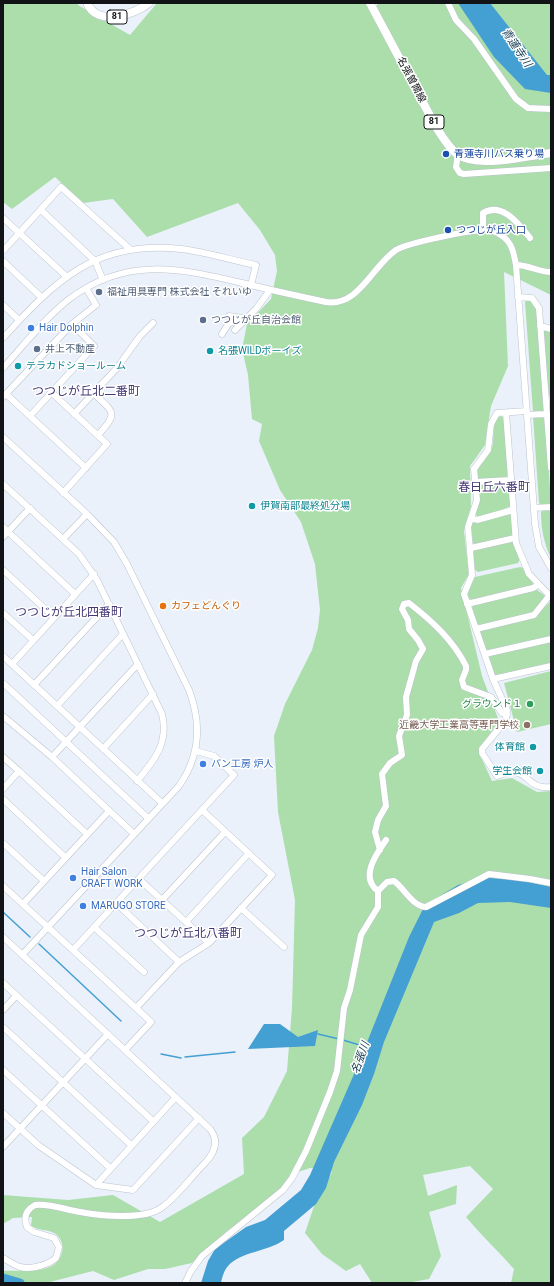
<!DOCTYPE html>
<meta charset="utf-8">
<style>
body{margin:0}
#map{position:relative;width:554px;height:1286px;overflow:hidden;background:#eaf1fa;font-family:Roboto,sans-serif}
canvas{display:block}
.frame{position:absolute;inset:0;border:4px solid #111316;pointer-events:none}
</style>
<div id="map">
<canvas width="554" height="1286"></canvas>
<div class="frame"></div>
</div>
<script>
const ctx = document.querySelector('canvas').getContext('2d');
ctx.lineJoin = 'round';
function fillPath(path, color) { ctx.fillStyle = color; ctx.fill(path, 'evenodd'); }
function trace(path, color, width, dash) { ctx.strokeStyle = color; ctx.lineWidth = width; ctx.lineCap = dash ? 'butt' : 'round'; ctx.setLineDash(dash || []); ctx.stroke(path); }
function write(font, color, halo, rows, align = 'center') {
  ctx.font = font + ' Roboto,"Noto Sans JP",sans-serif'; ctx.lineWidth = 3; ctx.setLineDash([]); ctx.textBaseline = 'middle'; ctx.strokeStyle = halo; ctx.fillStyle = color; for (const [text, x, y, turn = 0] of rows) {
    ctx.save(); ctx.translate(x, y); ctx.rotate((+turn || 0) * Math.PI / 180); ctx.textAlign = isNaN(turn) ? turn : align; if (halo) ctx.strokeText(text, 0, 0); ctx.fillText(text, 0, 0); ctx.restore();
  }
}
fillPath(new Path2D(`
 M3 3H77L78 5 130 35 157 3H369L374 8 379 3H551V295L504 272 508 366 491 406 485 445 470 466 471 507 464 531 469 574 461 588 482 676 499 721 479 749V753L492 781 512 778 537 792 551 791V1283H511L514 1269C498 1251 481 1235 466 1217L493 1189 470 1166 423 1175 428 1196 457 1185 456 1204 429 1212 441 1256 429 1279 407 1283H372L360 1264 346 1271 322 1254 305 1233 316 1200 332 1172 327 1169 310 1168 292 1174 288 1178 275 1199 227 1231 192 1263 165 1269H148L114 1280 93 1271 46 1283H22L3 1276V1271C20 1269 57 1277 62 1252 64 1246 61 1239 57 1235 50 1229 39 1231 31 1226L32 1217 13 1218 3 1224V1195L68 1200 113 1195 160 1222 244 1174 242 1138 264 1117 287 1071 292 1008 295 900 278 812 274 736 285 704 312 650 318 628 320 610 315 564 301 522 280 490 259 441 262 424 252 419 248 375 242 349 247 324 271 299 277 271 275 255 260 230 238 203 147 237 113 199 83 203 55 177 12 209 3 202Z
 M527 300H530L537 308 545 412H533L525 302Z
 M546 329 551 331 550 397 547 395 543 331Z
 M545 415 551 503 549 505 542 506 539 503 533 416Z
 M501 416 505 418 508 475 506 478 480 480 477 478C476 464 487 460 492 448 495 437 491 430 497 418Z
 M507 483 509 485 511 506 490 515 478 517 475 514 478 487 480 485Z
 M543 510 551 511V558C544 544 541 528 541 512Z
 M509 513 511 515 513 534 511 537 475 545 473 543 471 527 472 523Z
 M511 541 514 543 520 559 518 563 478 572 475 570 473 552 475 550Z
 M520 567 524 568 533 583 532 587 472 600 468 598C466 592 469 581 475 577Z
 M537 590 544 595 545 599 534 612 480 625 477 624 472 608 473 605Z
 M551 601V637L489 651 486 649 480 633 481 630 533 618Z
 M551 641V664L497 676 494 675 488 659 490 655Z
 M551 671V724L517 732 504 683Z`), '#abdeab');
fillPath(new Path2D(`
 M458 3H490L547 75H551V93L525 89 494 57Z
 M486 878 515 879 551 887V908L510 902 478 903 459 913 434 922 384 1042 374 1074 362 1105 334 1162 326 1188 316 1204 284 1231V1240C267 1252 242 1251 228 1266 224 1270 222 1278 221 1283H201L208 1261 215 1249 246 1227 265 1220 301 1190 310 1175 358 1065 409 937 425 905 458 885Z
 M264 1024H280L298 1037 318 1030 315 1046 248 1049Z`), '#449fd2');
trace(new Path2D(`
 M3 912 30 937
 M39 944 121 1021
 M318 1034 339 1039
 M343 1040 366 1047
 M161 1054 181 1058
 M185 1057 235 1052`), '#449fd2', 1.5);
trace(new Path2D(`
 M3 1278 20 1283`), '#449fd2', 9);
const minor = new Path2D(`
 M448 3 456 20 474 39 516 99 528 108 551 109
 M458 154 456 167 460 173 464 174 551 168
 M41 210 95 261 103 280
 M3 218 66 276
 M483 230V213C503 201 520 226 530 238
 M3 251 61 187 131 250
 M3 261 41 297
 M516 265C529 265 538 272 551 272
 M518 297 532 298 539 308 551 468
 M3 305 19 320
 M229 316 242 318
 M540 326 551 329
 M235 330 256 309 270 290
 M222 334 229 323 246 319
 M3 338C56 280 96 240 181 249 206 252 231 260 256 265L251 285
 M3 368C24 345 44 319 68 300 125 256 179 268 242 283 270 290 298 296 326 302 359 307 372 266 396 250 407 243 470 230 485 230 491 230 497 232 502 236 512 242 514 254 516 265L535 524 539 547 551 568
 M51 392 107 444 63 493
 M93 393C115 413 118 413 98 435
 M6 394 86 468
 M3 397 72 324 96 305 86 288
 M527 411 497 413 491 424 488 450 474 469 477 500 468 527 472 575 464 594 493 679 507 710 506 720 482 749V753L497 776C530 762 524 791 551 787
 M506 413 516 543 529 574 551 597
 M74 414 117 368 140 336 153 323
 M527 415 545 414
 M30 416 94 346 72 324
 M3 437 87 514 114 542 127 564 189 690C202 724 200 756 179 786L22 955
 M475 482 511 480
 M3 484 79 554 97 580 162 714C169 742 155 760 137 781
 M534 508 551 507
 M471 518 477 520 513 510
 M3 527 75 594
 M3 537 30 508
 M63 539 87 514
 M471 548 515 538
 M3 570 54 617
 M467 604 533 588 538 585
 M3 613 33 640
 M476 629 534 615 549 596
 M485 654 551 639
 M3 656 162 803
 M12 664 94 574
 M493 679 551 666
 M3 683 148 818
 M34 685 109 604
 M57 706 123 634
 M3 716 52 757 134 834
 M103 749 153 694
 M3 757 19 771 3 789
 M52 757 138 664
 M19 771 87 834
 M3 799 65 857
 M3 843 44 881
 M380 850 375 832 378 820 386 806 382 774 390 763 402 755 399 736 407 715 406 697 416 661 423 649 418 640 409 629 408 620 402 609 404 604 409 603C432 621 453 640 466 666V670L462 680 464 687 491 697 502 713 507 715
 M139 879 209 943
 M3 886 136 1008 179 962 209 943 272 875 202 810
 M378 891C359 877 377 853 386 840
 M162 900 225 832
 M116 903 179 962
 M23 904 109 811
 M241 908 284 947
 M186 922 249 853
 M94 927 144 972
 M3 937 210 1129C220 1142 214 1154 204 1164 190 1178 177 1197 161 1208 144 1220 101 1216 80 1212 66 1210 49 1203 35 1205 26 1210 23 1217 27 1227L34 1232 54 1238 59 1247 56 1258C48 1265 31 1270 20 1267 14 1265 9 1261 3 1258
 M73 950 234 775 214 756 196 751
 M3 983 153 1121
 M3 1010 16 996
 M3 1027 131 1145
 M125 1050 151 1022 136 1008
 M3 1070 110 1168
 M176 1097 96 1185 133 1190 199 1118
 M3 1113 38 1145 96 1185
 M3 1147 108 1034
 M185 1283 191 1271 202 1256 283 1190 292 1178 306 1151 330 1092 337 1071 344 1008 350 990 361 935 378 907V891L387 882 394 881C404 888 412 906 426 907L489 874 530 879 551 883`);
const major = new Path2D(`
 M87 3C97 27 134 15 149 3
 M370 3 436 127C442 136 448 147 457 154 478 169 526 156 551 153`);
trace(minor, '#bdc3cd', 7);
trace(major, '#bdc3cd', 9);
trace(minor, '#fff', 6);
trace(major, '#fff', 8);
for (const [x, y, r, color] of [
 [446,154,4,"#1a4fb4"],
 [448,230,4,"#1a4fb4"],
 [99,292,4,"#5c6f8a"],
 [203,320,4,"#5c6f8a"],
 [31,328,4,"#3f7fe0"],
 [37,349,4,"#5c6f8a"],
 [210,351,4,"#0f9aa8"],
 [18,366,4,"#0f9aa8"],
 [252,506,4,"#0f9aa8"],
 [163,606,4,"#e8710a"],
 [530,704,4,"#2e9e5b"],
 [527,725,4,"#8d6e63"],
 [533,747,4,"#0f9aa8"],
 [203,764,4,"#3f7fe0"],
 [540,771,4,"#0f9aa8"],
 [73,878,4,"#3f7fe0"],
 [83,906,4,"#3f7fe0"]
]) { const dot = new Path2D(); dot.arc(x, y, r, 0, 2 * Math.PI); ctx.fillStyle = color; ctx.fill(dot); trace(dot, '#fff', 1.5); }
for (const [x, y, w] of [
 [117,17,20],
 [434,122,20]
]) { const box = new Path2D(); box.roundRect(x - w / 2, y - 7, w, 14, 3); ctx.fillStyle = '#fff'; ctx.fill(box); trace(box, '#111316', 1); }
write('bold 9px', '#111316', null, [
 ["81",117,17],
 ["81",434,122]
]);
write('10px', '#111316', '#fff', [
 ["名張曽爾線",411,80,62]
]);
write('10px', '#164399', '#fff', [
 ["青蓮寺川バス乗り場",454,154],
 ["つつじが丘入口",456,230]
], 'left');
write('10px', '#4e5e75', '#fff', [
 ["福祉用具専門 株式会社 それいゆ",107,292],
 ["つつじが丘自治会館",211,320],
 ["井上不動産",45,349]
], 'left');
write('10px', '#366cbe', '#fff', [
 ["Hair Dolphin",39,328],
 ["パン工房 炉人",211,764],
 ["Hair Salon",81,872],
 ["CRAFT WORK",81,884],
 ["MARUGO STORE",91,906]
], 'left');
write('10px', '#0d838f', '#fff', [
 ["名張WILDボーイズ",218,351],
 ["テラカドショールーム",26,366],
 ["伊賀南部最終処分場",260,506],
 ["体育館",525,747,"right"],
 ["学生会館",532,771,"right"]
], 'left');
write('10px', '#c56008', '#fff', [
 ["カフェどんぐり",171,606]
], 'left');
write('10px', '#27864d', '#fff', [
 ["グラウンド１",522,704]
], 'right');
write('10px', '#785e54', '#fff', [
 ["近畿大学工業高等専門学校",519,725]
], 'right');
write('italic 11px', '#1c4258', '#fff', [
 ["青蓮寺川",516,48,56],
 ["名張川",361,1058,-70]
]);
write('12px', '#453875', '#fff', [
 ["つつじが丘北二番町",86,392],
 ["春日丘六番町",494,488],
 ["つつじが丘北四番町",69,613],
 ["つつじが丘北八番町",188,934]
]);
</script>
